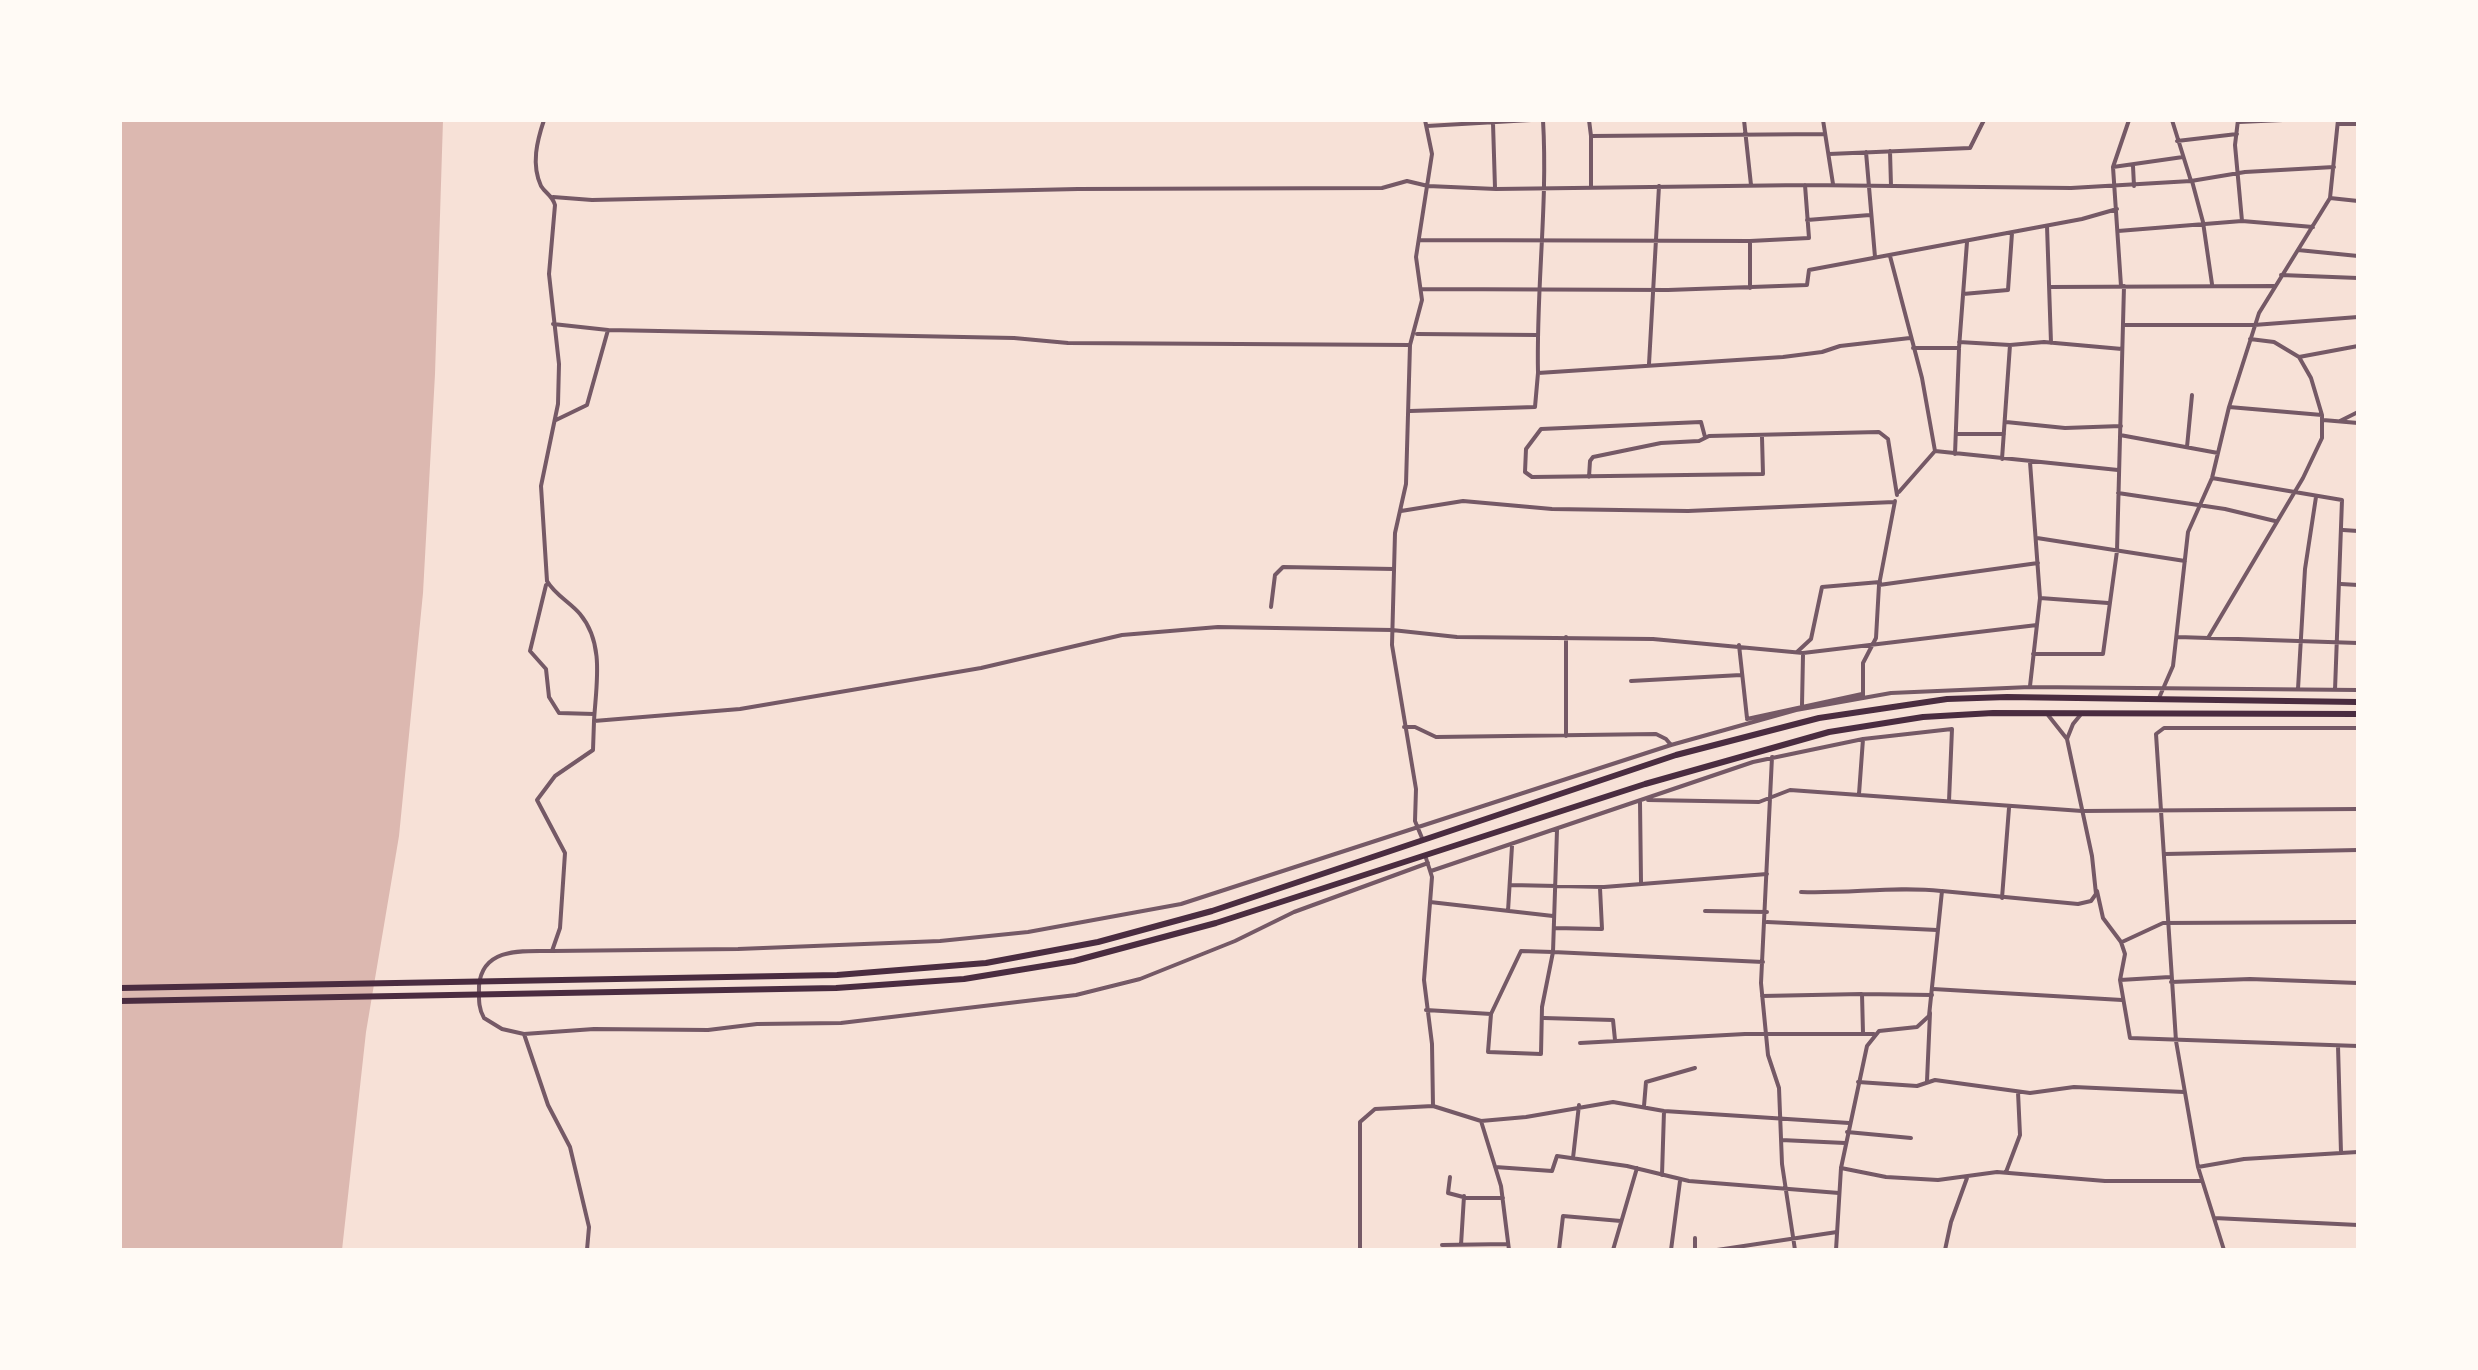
<!DOCTYPE html>
<style>
body{margin:0}
#map{position:relative;width:2478px;height:1370px;overflow:hidden;background:#f7e1d7;font-family:"PT Sans Narrow",sans-serif}
canvas{display:block}
.frame{position:absolute;inset:0;border:122px solid #fffaf5;pointer-events:none}
</style>
<div id="map">
<canvas width="2478" height="1370"></canvas>
<div class="frame"></div>
</div>
<script>
const ctx = document.querySelector('canvas').getContext('2d');
ctx.lineJoin = 'round';
function fillPath(path, color) { ctx.fillStyle = color; ctx.fill(path, 'evenodd'); }
function trace(path, color, width, dash) { ctx.strokeStyle = color; ctx.lineWidth = width; ctx.lineCap = dash ? 'butt' : 'round'; ctx.setLineDash(dash || []); ctx.stroke(path); }
fillPath(new Path2D(`
 M120 120H443L435 374 423 593 399 836 366 1032 342 1250H120Z`), '#dcb8b0');
trace(new Path2D(`
 M544 120C537 141 531 164 541 186 546 194 552 195 555 205L549 274 559 364 558 404 541 486 547 581C555 595 570 602 580 614 605 644 596 685 594 721L740 709 981 668 1122 635 1218 627 1392 630 1457 637 1653 639 1803 653 2037 625
 M1589 120 1591 136 1825 134
 M1744 120 1751 185
 M1823 120 1833 184
 M2172 120 2191 181
 M2238 120 2235 145 2242 221
 M2239 122 2283 120
 M1493 123 1495 188
 M2338 124H2358
 M1427 126 1531 120
 M1591 136V186
 M2177 141 2237 134
 M1890 151 1891 186
 M1866 152 1875 257
 M1829 154 1970 148 1984 120
 M2133 166 2134 186
 M2113 167 2183 157
 M2192 181 2203 222 2212 284
 M553 197 592 200 1078 189 1382 188 1407 181 1428 186 1496 189 1805 185 2071 188 2191 181 2245 172 2334 167
 M2330 198 2358 201
 M1807 220 1870 215
 M2047 226 2051 343
 M2118 231 2242 221 2313 227
 M1419 240 1750 241
 M2298 250 2358 256
 M1890 256 1922 378 1935 451
 M2281 275 2358 278
 M2121 286 2113 167 2129 120
 M2049 287 2274 286
 M1750 288V241L1809 238 1805 185
 M1421 289 1668 290 1807 285 1809 270 2082 219 2117 209
 M1963 294 2008 290 2012 233
 M553 324 608 330 1014 338 1068 343 1410 345
 M2123 325H2254L2358 317
 M1417 334 1537 335
 M1959 342 2010 345 2002 459
 M2010 345 2044 342 2122 349
 M1913 348H1959L1967 242
 M2299 357 2358 346
 M1649 364 1659 186
 M1538 373C1536 288 1548 205 1543 120
 M2229 407 2322 415
 M1410 411 1535 407 1538 373 1783 357 1822 352 1840 346 1910 338
 M556 420 587 405 608 330
 M2323 420 2358 423
 M2340 421 2358 412
 M2006 422 2065 428 2121 426
 M1956 434H2004
 M2120 435 2218 453
 M1705 437 1701 422 1541 429 1526 449 1525 472 1532 477 1763 474 1762 437
 M2187 447 2192 395
 M1935 451 2118 470
 M1955 454 1959 349
 M1589 477 1590 461 1593 457 1661 443 1699 441 1709 436 1879 432 1888 439 1897 495
 M2212 478 2342 500 2335 690
 M1899 492 1935 451
 M2118 493 2225 509 2275 521
 M1401 511 1463 501 1552 509 1688 511 1894 502
 M2343 530 2358 531
 M2037 538 2185 561
 M2341 584 2358 585
 M546 585 530 651 546 669 549 697 559 713 594 714
 M1879 585 2038 563
 M2040 598 2108 603
 M1271 607 1275 575 1283 567 1394 569
 M2178 637 2358 643
 M2208 638 2303 478 2322 438V415L2311 378 2299 357 2274 342 2250 339
 M1739 645 1747 718
 M1797 652 1811 639 1822 587 1880 582
 M2033 654H2103L2117 551 2124 286
 M1631 681 1741 675
 M2030 686 2040 598 2030 462
 M2298 689 2305 569 2316 497
 M1863 698V663L1876 638 1879 585 1895 501
 M2159 698 2173 666 2188 532 2212 478 2229 407 2259 313 2330 198 2338 120
 M1802 705 1803 655
 M1747 719 1862 694
 M1404 727H1415L1436 737 1656 734 1666 739 1671 745
 M1566 736V637
 M1772 757 1761 983 1768 1055 1779 1088 1782 1164 1795 1250
 M1859 794 1863 739
 M1648 800 1759 802 1790 790 2082 811 2358 809
 M1640 802 1641 882
 M1557 830 1553 952 1521 951 1491 1014 1488 1052 1541 1054 1542 1007 1553 952 1763 962
 M1422 838 1415 821 1416 789 1392 645 1395 533 1406 484 1410 345 1422 300 1416 257 1432 154 1425 120
 M2165 854 2358 850
 M1431 871 1753 762 1863 739 1952 729 1949 801
 M1510 885 1604 887 1767 874
 M2097 891 2103 918 2121 942 2125 954 2120 980 2130 1038 2358 1046
 M1801 892C1848 894 1894 886 1941 891
 M2002 898 2009 808
 M1430 902 1553 916
 M1508 911 1512 846
 M1705 911 1767 912
 M1767 922 1937 930
 M1554 928 1602 929 1600 888
 M2122 942 2163 923 2358 922
 M552 951 738 949 940 941 1028 932 1181 904 1671 745 1796 710 1891 693 2030 687 2358 690
 M2120 980 2170 977
 M2171 982 2250 979 2358 983
 M1933 989 2122 1000
 M1862 994 1932 995
 M1762 996 1862 994 1863 1033
 M1426 1010 1491 1014
 M1544 1018 1613 1020 1615 1040
 M524 1034 594 1029 708 1030 757 1024 841 1023 1076 995 1140 979 1235 941 1294 912 1428 863
 M1580 1043 1745 1034H1874
 M1927 1081 1930 1013
 M1858 1082 1917 1086 1935 1080 2030 1093 2074 1087 2184 1092
 M1433 1106 1481 1121 1526 1117 1613 1102 1664 1111 1849 1123
 M1644 1106 1646 1082 1695 1068
 M1481 1121 1501 1186 1509 1250
 M1847 1132 1911 1138
 M1781 1140 1845 1143
 M2341 1153 2358 1152
 M1573 1158 1579 1105
 M1495 1167 1552 1171 1557 1156 1627 1166 1689 1181 1839 1193
 M2198 1167 2244 1159 2341 1153 2338 1046
 M1841 1168 1886 1177 1938 1180 1997 1172 2105 1181H2202
 M2006 1172 2020 1135 2018 1092
 M1662 1175 1664 1111
 M1450 1177 1448 1193 1467 1198H1503
 M2214 1218 2358 1225
 M1442 1245 1507 1244
 M1461 1245 1464 1196
 M587 1250 589 1227 570 1147 548 1105 524 1034 502 1029 484 1018C478 1008 479 998 479 986 482 947 523 951 552 951L560 928 565 853 537 800 555 776 593 750 594 721
 M1360 1250V1122L1375 1109 1433 1106 1432 1044 1424 980 1432 877 1425 855
 M1559 1250 1563 1216 1621 1221
 M1613 1250 1637 1168
 M1671 1250 1680 1181
 M1695 1250V1238
 M1717 1250 1837 1232
 M1945 1250 1951 1222 1967 1178
 M2224 1250 2198 1167 2176 1041 2156 734 2164 728H2358`), '#755966', 4);
trace(new Path2D(`
 M2067 739 2073 724 2082 713
 M1836 1250 1841 1168 1867 1046 1879 1031 1917 1027 1929 1016 1942 891 2078 904 2091 901 2096 894 2092 856 2067 739 2048 715`), '#755966', 4);
trace(new Path2D(`
 M120 988 837 975 986 963 1098 942 1212 911 1676 755 1819 718 1947 699 2007 697 2358 702
 M120 1001 836 988 964 979 1074 961 1216 923 1645 784 1829 732 1923 717 1993 713 2358 714`), '#4a2c40', 6);
</script>
